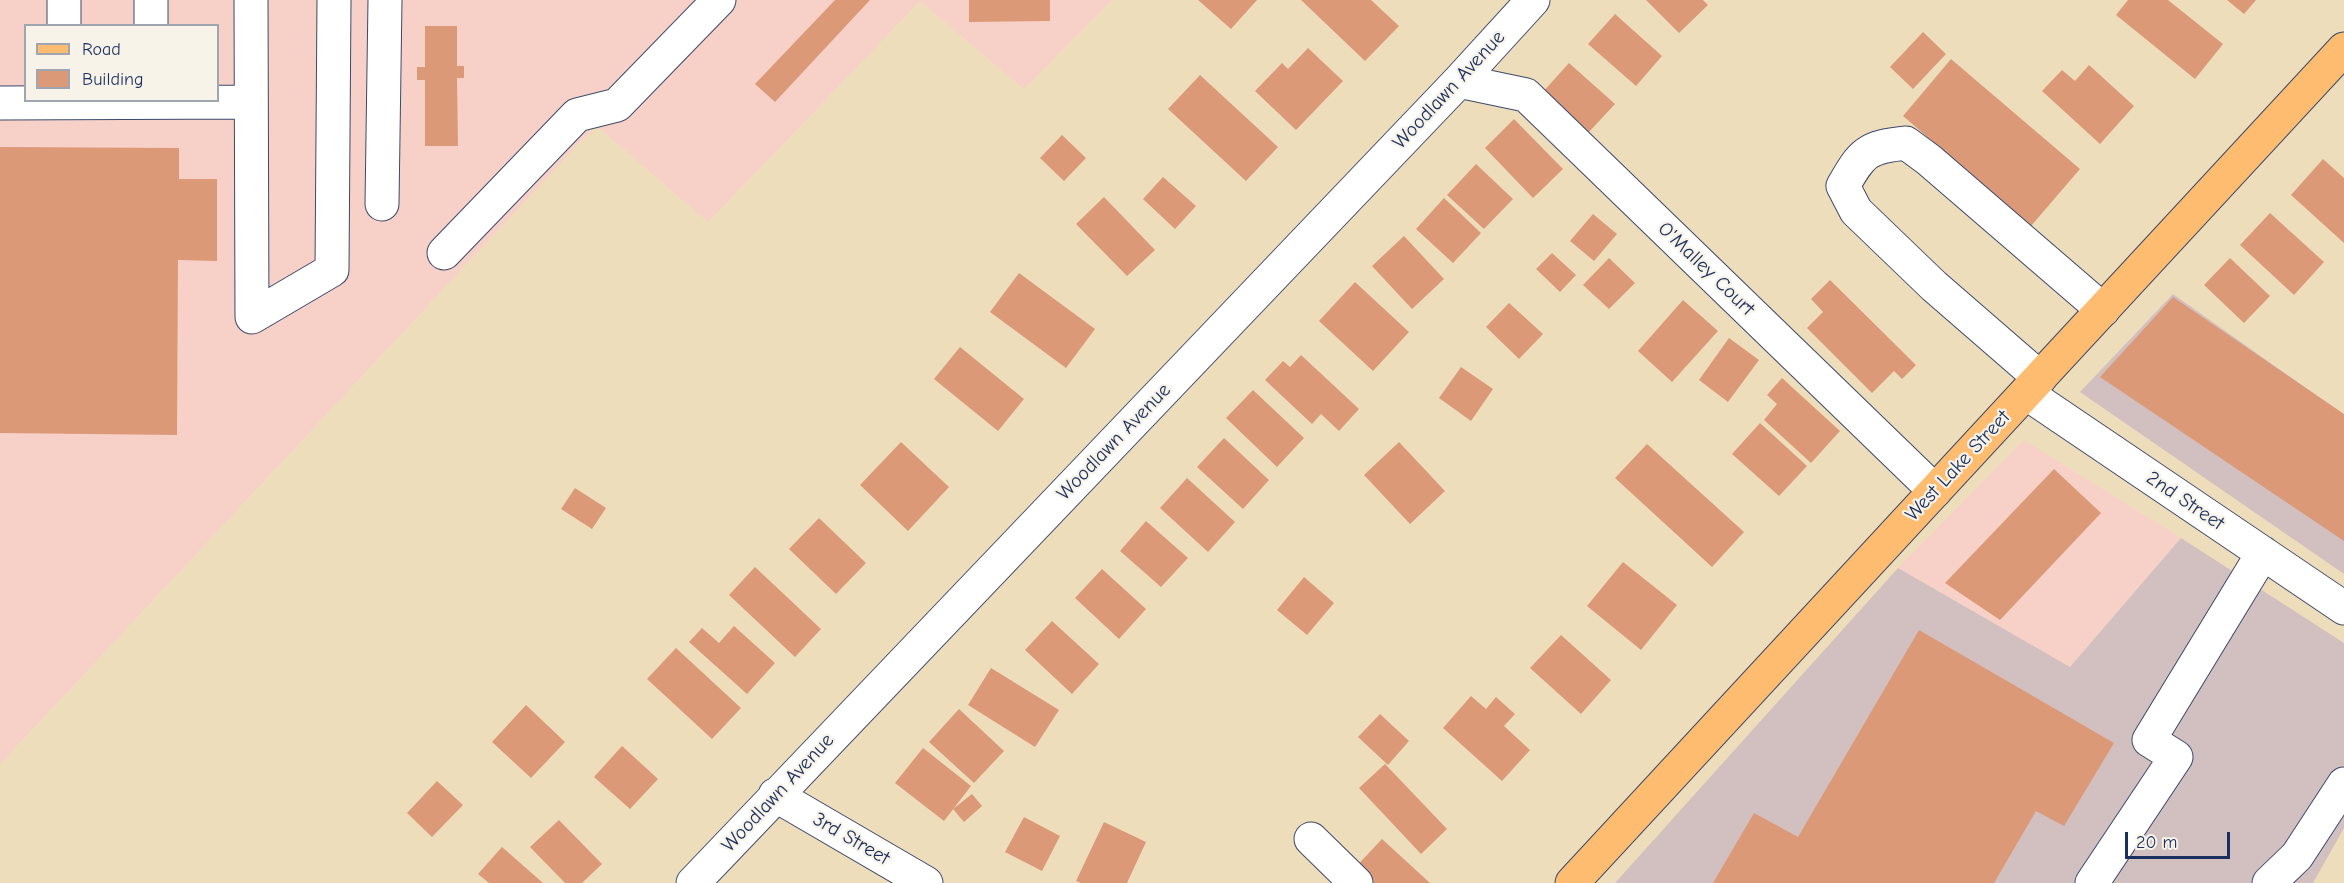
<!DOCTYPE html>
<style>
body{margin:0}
#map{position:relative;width:2344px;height:883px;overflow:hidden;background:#edb;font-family:"Comic Neue",sans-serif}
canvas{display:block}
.legend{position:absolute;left:24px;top:24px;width:195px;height:78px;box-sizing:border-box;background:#f7f3e8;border:2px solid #9fa5b1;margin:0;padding:8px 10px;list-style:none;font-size:18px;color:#1b2f5e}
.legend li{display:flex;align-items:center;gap:12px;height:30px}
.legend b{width:30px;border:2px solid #9fa5b1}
.scale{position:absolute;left:2125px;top:832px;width:105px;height:27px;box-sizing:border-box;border:3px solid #1b2f5e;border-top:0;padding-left:8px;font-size:18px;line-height:21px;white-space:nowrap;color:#1b2f5e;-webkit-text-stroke:4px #f7f3e8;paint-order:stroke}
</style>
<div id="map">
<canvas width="2344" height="883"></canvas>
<ul class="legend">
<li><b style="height:8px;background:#fdbc70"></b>Road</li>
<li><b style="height:16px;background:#dc9978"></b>Building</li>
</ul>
<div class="scale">20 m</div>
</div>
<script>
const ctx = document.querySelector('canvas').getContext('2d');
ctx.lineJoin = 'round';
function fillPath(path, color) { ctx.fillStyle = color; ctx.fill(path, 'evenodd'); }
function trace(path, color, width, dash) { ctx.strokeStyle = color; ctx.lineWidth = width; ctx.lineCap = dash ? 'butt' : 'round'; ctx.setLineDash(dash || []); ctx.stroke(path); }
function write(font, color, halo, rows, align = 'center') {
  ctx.font = font + ' "Comic Neue",sans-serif'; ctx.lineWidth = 4.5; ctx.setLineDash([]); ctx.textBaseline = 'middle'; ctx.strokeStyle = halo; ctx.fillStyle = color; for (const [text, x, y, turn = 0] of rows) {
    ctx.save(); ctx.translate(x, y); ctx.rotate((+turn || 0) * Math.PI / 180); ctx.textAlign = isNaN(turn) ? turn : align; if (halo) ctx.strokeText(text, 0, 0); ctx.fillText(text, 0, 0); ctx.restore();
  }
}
fillPath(new Path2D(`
 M0 0H1112L1024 89 920 1 708 222 596 125 0 764ZM26 26H218V100H26Z
 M2024 440 2181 538 2070 667 1898 568Z`), '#f7d1c8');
fillPath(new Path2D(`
 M2173 294 2344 415V574L2080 392Z
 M2181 538 2344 643V828L2313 883H1615L1898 568 2070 667Z`), '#d2bfc0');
fillPath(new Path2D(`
 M835 0H870L775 102 755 84Z
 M969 0H1050V21L969 22Z
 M1198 0H1257L1231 29Z
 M1301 0H1371L1399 26 1365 61Z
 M1646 0H1703L1708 5 1679 33Z
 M2128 0H2168L2223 44 2195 79 2116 15Z
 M2227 0H2256L2244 14Z
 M1615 14 1662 56 1636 86 1588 44Z
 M425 26H457V66H464V78H457L458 146H425V80H417V67H425Z
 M1923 32 1946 54 1913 89 1890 67Z
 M1308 48 1343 81 1296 130 1255 91 1282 63 1288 69Z
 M1951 59 2080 169 2031 226 1903 116Z
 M1569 63 1615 104 1588 133 1542 93Z
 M2089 65 2134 106 2100 144 2042 91 2062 70 2075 81Z
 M1200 75 1278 147 1246 181 1168 109Z
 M1514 119 1563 169 1533 198 1485 148Z
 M1062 135 1086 158 1064 181 1040 158Z
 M0 147 179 148V179H217V261L178 260 177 435 0 433Z
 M2323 159 2344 178V243L2291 195Z
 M1476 164 1513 199 1484 229 1447 195Z
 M1163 177 1196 206 1175 229 1143 199Z
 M1104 197 1155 250 1127 276 1076 224Z
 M1444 198 1481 233 1453 263 1416 229Z
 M2270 213 2324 262 2294 295 2240 245Z
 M1593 214 1617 234 1594 261 1570 241Z
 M1404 236 1444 279 1412 309 1372 266Z
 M1552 253 1576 275 1560 292 1536 269Z
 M1609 258 1635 283 1609 309 1583 285Z
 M2230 258 2270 296 2244 323 2204 285Z
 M1019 273 1095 329 1066 368 990 312Z
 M1830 280 1916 365 1902 379 1894 371 1872 393 1807 328 1823 312 1811 299Z
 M1355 282 1409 332 1373 371 1319 321Z
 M2173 297 2344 414V541L2100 377Z
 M1683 300 1718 331 1672 382 1638 351Z
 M1509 303 1543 334 1519 359 1486 327Z
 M1729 338 1759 360 1728 402 1699 380Z
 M960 347 1024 399 998 431 934 379Z
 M1301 355 1359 409 1339 431 1321 414 1312 424 1265 380 1283 361 1290 367Z
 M1461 367 1493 389 1471 421 1439 398Z
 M1782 378 1840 431 1811 463 1764 420 1777 404 1767 395Z
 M1253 390 1304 438 1277 467 1226 418Z
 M1760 423 1807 466 1779 496 1732 454Z
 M1224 438 1269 480 1243 509 1197 467Z
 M901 442 949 487 908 531 860 485Z
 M1399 442 1445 491 1410 524 1364 475Z
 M1647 444 1744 532 1712 567 1615 478Z
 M2054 469 2101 513 2000 620 1945 583Z
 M1187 478 1235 522 1208 552 1160 508Z
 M575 488 606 508 592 529 561 509Z
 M819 518 866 563 836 594 789 549Z
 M1146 521 1188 558 1161 587 1120 551Z
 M1623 562 1677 605 1641 650 1587 606Z
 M755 567 821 629 795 657 729 595Z
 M1102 569 1146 609 1119 639 1075 598Z
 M1304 577 1334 603 1307 635 1277 610Z
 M1052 621 1099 664 1072 694 1025 650Z
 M734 626 775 663 747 694 689 642 702 628 719 643Z
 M1919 630 2114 743 2064 826 2036 811 1994 883H1713L1754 813 1798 837Z
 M1561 635 1611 680 1581 714 1530 668Z
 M676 648 741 708 712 739 647 679Z
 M991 668 1059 710 1035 747 968 705Z
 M1471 696 1486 709 1496 697 1515 714 1504 726 1530 750 1502 781 1443 728Z
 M526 705 565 742 531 778 492 742Z
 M959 709 1004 751 974 783 929 742Z
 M1380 714 1409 741 1388 765 1358 737Z
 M622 746 658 779 630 809 594 777Z
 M923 748 971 786 944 821 895 783Z
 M1385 764 1447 829 1421 854 1359 788Z
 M437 781 463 805 432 837 407 813Z
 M972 794 982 806 964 822 953 809Z
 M1024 817 1060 836 1042 871 1005 852Z
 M559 820 602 864 582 883H565L530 847Z
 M1104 822 1146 842 1127 883H1081L1076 881Z
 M1382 839 1430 883H1368L1353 870Z
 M502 847 543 883H489L478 874Z`), '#dc9978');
const minor = new Path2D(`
 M64 0V26
 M151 0V26
 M251 0 252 317 332 270 334 0
 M1459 81 1526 95 1935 491
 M0 103 250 102
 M382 204 385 0
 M444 253 577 115 617 105 719 0
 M2040 378 1934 286 1856 211 1843 186C1862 153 1866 147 1906 143L1929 160 2103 310
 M2026 393 2344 608
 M775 795 926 883
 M1311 839 1356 883
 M693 883 1459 81 1533 0
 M2092 883 2176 757 2149 740 2263 553
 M2269 883 2297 856 2344 784`);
const major = new Path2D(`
 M1572 883 2344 49`);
trace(minor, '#3b496c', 35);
trace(major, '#3b496c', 35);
trace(minor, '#fff', 33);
trace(major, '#fdbc70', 33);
write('20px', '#1b2f5e', '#f7f3e8', [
 ["Woodlawn Avenue",1449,90,-47],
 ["O'Malley Court",1706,269,44],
 ["Woodlawn Avenue",1114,442,-46],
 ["West Lake Street",1958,466,-47],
 ["2nd Street",2185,501,34],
 ["Woodlawn Avenue",778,793,-47],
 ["3rd Street",851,839,30]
]);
</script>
